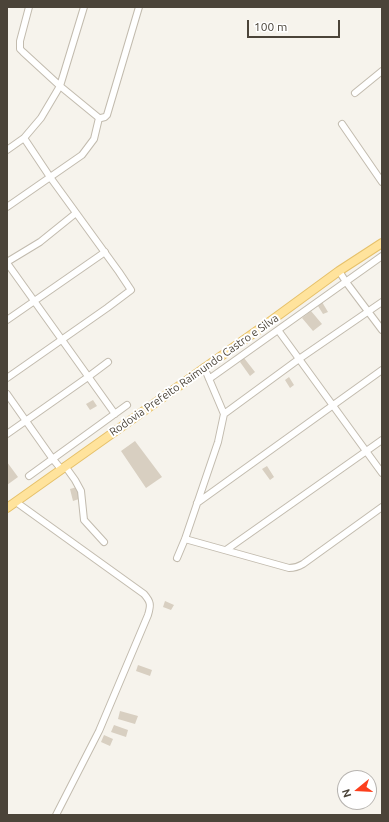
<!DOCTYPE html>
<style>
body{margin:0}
#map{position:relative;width:389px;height:822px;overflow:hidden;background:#f6f3ec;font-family:Ubuntu,sans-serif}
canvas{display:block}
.frame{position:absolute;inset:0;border:8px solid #4b4439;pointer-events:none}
.north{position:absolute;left:337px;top:770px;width:40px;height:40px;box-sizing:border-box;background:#fff;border:1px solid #b7b4b0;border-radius:50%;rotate:252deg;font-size:11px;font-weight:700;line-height:16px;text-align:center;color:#4b4439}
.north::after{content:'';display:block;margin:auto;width:14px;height:18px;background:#fc3f1d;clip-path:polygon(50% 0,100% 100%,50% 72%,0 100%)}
.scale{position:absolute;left:247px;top:20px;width:93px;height:18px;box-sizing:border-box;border:2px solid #4b4439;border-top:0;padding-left:5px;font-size:12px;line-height:14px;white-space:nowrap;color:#4b4439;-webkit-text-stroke:3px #fff;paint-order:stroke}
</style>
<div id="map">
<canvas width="389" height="822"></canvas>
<div class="frame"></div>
<div class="north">N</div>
<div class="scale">100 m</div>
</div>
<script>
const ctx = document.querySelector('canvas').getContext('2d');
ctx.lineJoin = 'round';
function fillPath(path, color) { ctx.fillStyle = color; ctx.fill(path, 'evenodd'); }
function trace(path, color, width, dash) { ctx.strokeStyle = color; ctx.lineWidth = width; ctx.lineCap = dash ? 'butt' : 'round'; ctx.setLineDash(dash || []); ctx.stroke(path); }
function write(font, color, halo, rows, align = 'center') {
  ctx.font = font + ' Ubuntu,sans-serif'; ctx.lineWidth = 4; ctx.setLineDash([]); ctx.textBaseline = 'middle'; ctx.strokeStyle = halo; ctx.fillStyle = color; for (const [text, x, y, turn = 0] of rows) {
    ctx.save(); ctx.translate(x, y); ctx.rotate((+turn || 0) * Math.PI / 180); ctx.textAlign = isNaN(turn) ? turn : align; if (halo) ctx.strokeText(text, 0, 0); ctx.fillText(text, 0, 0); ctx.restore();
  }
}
fillPath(new Path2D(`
 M322 302 328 312 323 314 318 306Z
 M311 311 322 324 313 331 302 318Z
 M244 358 255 372 250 376 240 362Z
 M289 377 294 385 290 388 285 380Z
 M93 400 97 406 90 410 86 404Z
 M135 441 162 477 146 488 121 451Z
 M7 462 18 477 7 485Z
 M267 466 274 477 270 480 262 469Z
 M77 487 79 499 73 501 70 489Z
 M165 601 174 605 171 610 163 607Z
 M138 665 152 670 150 676 136 671Z
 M120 711 138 716 135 724 118 719Z
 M114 725 128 730 126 737 111 732Z
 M104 735 113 739 110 746 101 742Z`), '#d8cfc1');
const minor = new Path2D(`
 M29 7 20 41V49L23 52 60 86 99 118H101L105 117 107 115 139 7
 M355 93 382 71
 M342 124 382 182
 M7 150 24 138 41 118 60 86 84 7
 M7 207 82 155 94 139 99 118
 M7 262 40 242 76 213
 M7 263 115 414
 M339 271 346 282 382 330
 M7 320 105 252
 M278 330 382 473
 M7 378 107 308 131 290 119 272 50 177 24 138
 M209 379 382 256
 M7 394 52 458 61 469
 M224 414 299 359 382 302
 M7 434 88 377 108 362
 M65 466 75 480 81 491 84 520 104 542
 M29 476 127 405
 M16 502 144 594C151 602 151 605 148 615L99 731 56 815
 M197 503 382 370
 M185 539 289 568C294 568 298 567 303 564L382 507
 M226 550 382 440
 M177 558 185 539 218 442 224 414 204 367`);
const major = new Path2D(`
 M7 508 272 320 339 271 382 243`);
trace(minor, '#c2bbae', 8);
trace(major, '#e6c16a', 10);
trace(minor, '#fff', 6);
trace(major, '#ffe39c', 8);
write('11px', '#4b4439', '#fff', [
 ["Rodovia Prefeito Raimundo Castro e Silva",194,375,-35]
]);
</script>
